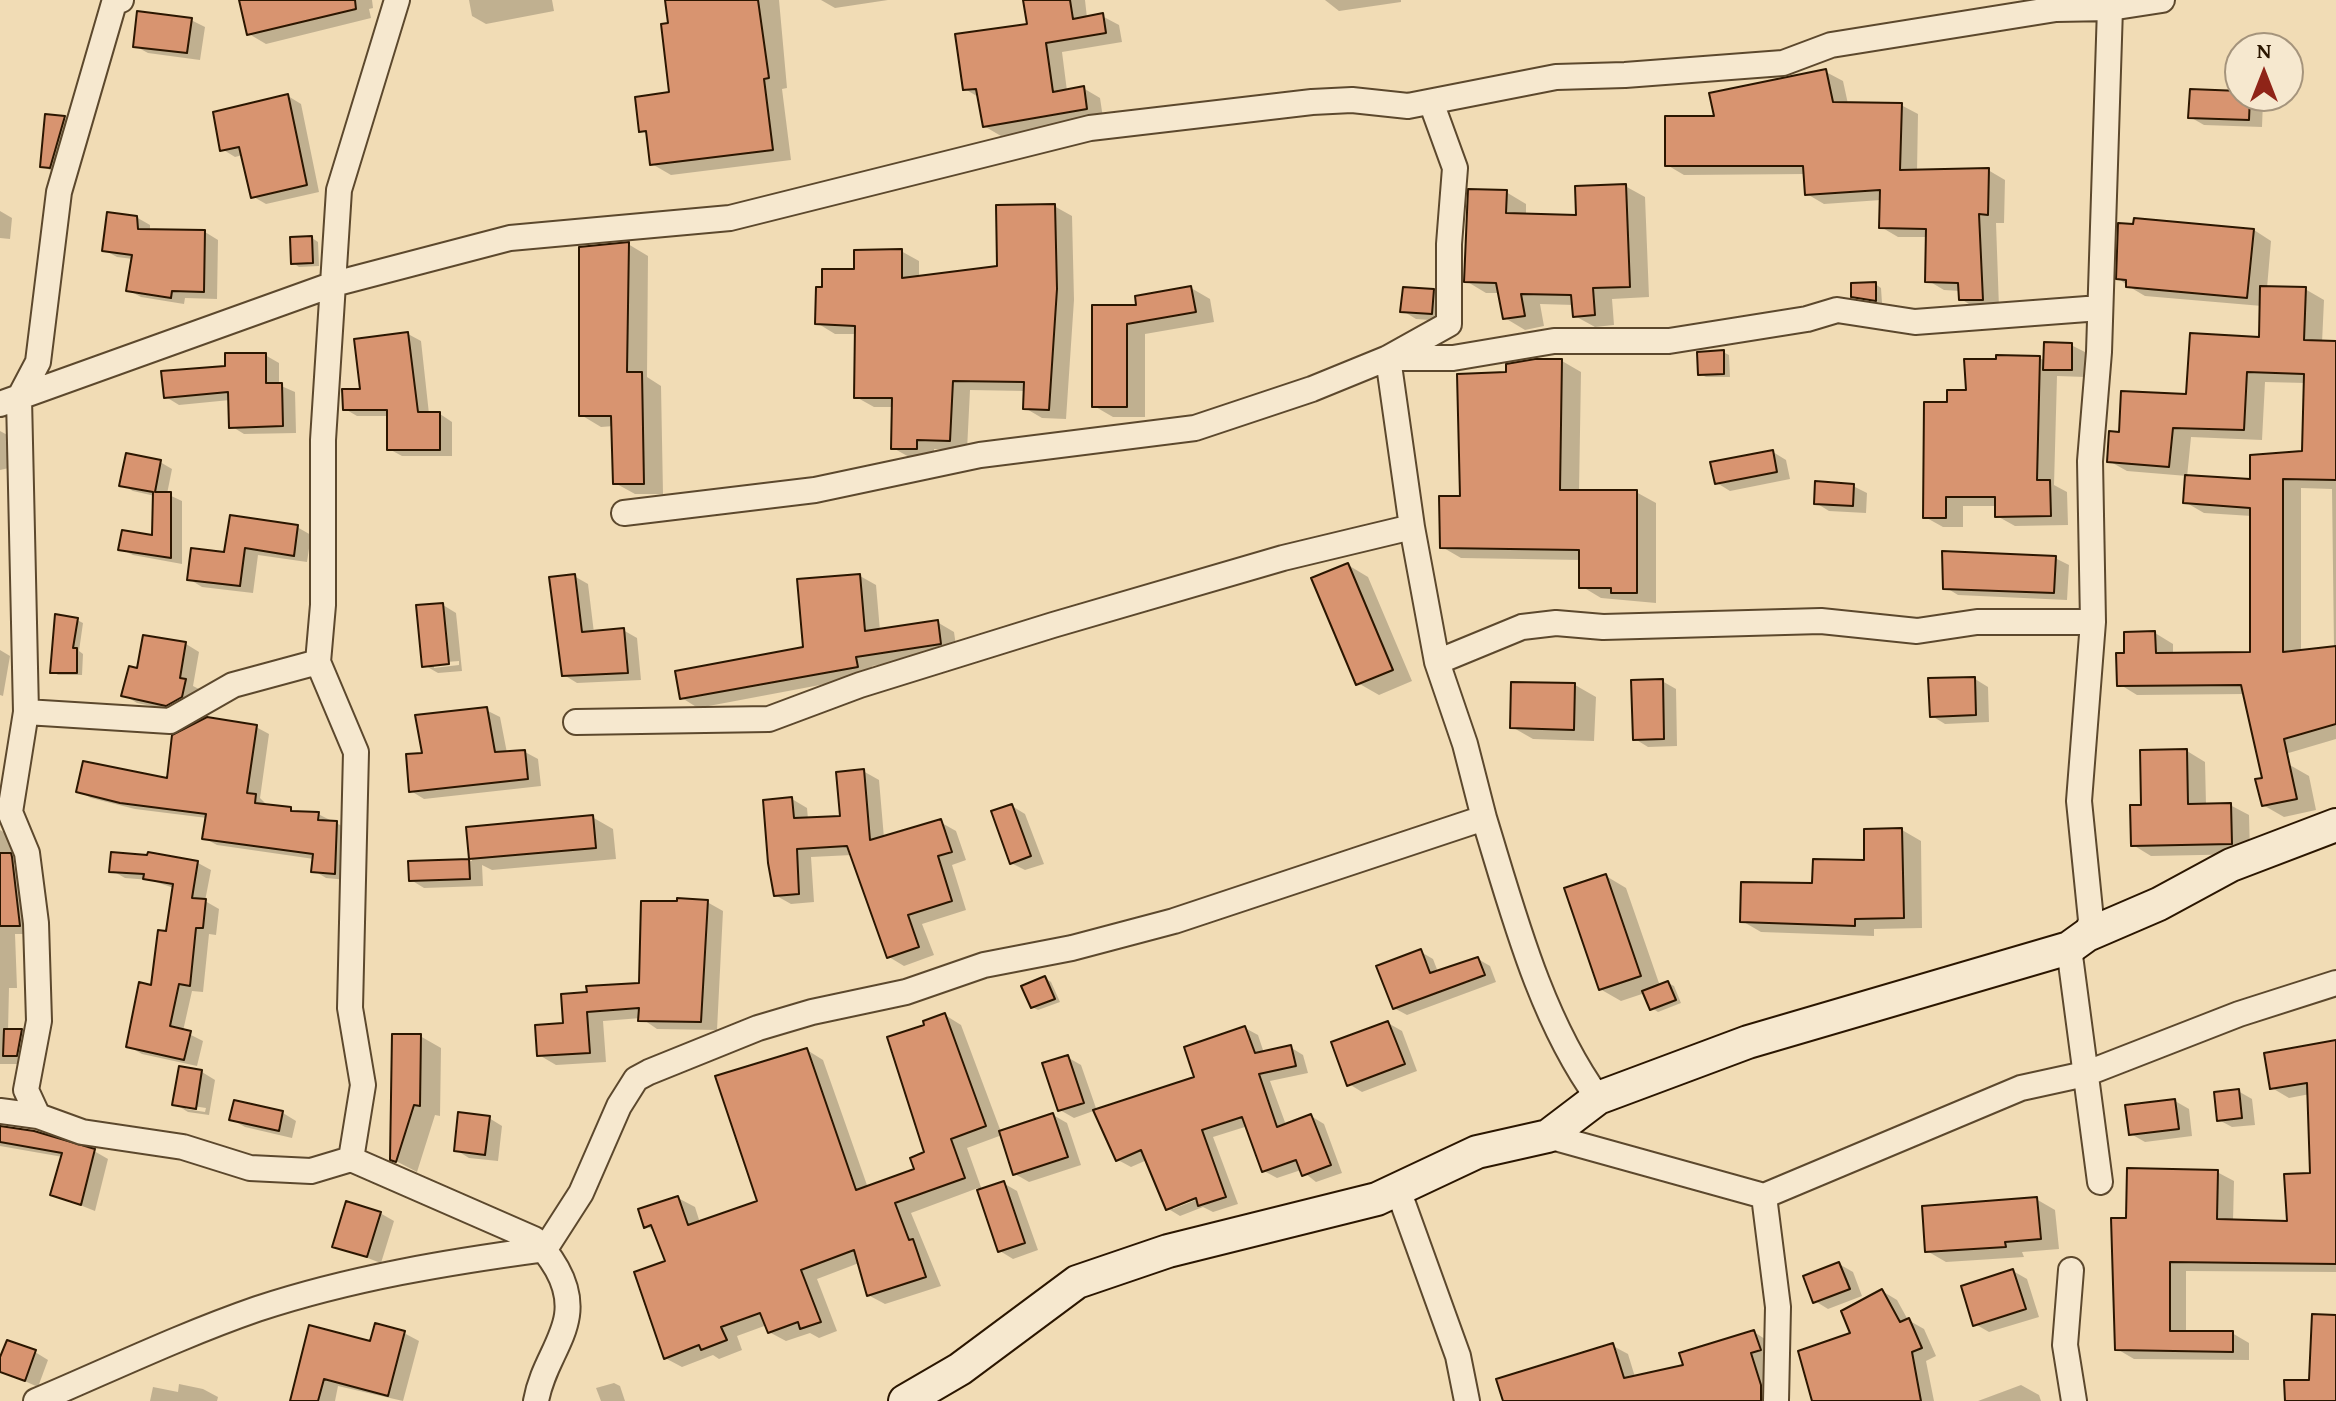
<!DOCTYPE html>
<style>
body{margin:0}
#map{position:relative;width:2336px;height:1401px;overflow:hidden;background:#f1dcb5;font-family:"Gentium Book Plus",serif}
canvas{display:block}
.north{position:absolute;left:2224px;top:32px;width:80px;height:80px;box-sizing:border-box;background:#f6e8cf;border:2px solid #a5947c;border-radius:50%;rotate:0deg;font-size:22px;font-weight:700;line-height:32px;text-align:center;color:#2b1600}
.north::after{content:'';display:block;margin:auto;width:28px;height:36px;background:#8f2418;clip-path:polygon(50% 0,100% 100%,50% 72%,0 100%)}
</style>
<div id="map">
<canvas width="2336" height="1401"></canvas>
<div class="north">N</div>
</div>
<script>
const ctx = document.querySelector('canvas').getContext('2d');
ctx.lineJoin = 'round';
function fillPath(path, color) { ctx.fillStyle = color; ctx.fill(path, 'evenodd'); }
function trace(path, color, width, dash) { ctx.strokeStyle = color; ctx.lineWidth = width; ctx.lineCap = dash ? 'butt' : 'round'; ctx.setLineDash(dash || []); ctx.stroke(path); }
fillPath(new Path2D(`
 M241 0H372L373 8 369 9 371 18 266 44 249 34Z
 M469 0H552L554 11 486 24 472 16Z
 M667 0H779L787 88 782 89 791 160 671 175 652 164 648 135 641 130 671 94V24Z
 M821 0H888L835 8Z
 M1025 0H1085L1087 18 1102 16 1119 25 1122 42 1062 52 1067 91 1083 88 1100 98 1103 118 1001 136 984 126 980 98 965 89 1029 26Z
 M1325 0H1401V2L1339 11Z
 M191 20 205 27 200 60 148 53 135 46Z
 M1826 72 1843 81 1848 104 1901 105 1918 114 1917 172 1988 170 2005 180 2004 223H1996L1999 308 1977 309 1961 299 1960 291 1944 290 1927 280 1928 237H1898L1881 227V200L1824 204 1807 194 1806 174 1684 175 1667 165 1717 118Z
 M2240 93V96H2254L2263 101 2262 127 2204 125 2190 117Z
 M288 96 301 104 319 192 266 204 252 196 243 155 235 157 222 149Z
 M64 118 77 126 56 173 42 166Z
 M1625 186 1645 197 1649 297 1612 299 1614 325 1595 327 1575 316 1574 305 1540 304 1544 326 1525 330 1505 318 1500 293H1486L1466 281 1506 192 1526 204V215L1579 217Z
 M1054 206 1072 216 1074 300 1066 419 1042 418 1025 408 1026 391 970 390 967 450 934 449V458H911L893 448 894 407H874L856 397 857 334H835L817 323 856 271 901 251 919 261V278L999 267Z
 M0 211 12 218 10 239 0 238Z
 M136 217 150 225V231L205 232 218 240 217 299 185 298 184 304 141 297 128 290 133 259 117 257 104 250Z
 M2136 220 2254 230 2271 241 2267 288 2305 289 2324 300 2322 343H2336V739L2275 757 2245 694 2137 695 2119 684 2127 655 2155 633 2173 644V655L2252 654V516L2204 513 2185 502 2187 476 2127 471 2109 461 2121 434 2188 396 2261 339 2262 306 2145 296 2128 286 2118 278ZM2265 382 2306 383 2304 453 2252 481 2187 477 2191 437 2262 440ZM2301 488 2332 489 2334 648 2301 652Z
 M312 238 318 242 319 266 299 267 293 263Z
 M628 244 648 256 647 377 661 386 663 494H635L615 483 614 426 601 427 581 415Z
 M1875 284 1881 288 1882 303 1853 296Z
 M1191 288 1210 299 1214 322 1145 334V417H1113L1094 406V307H1138Z
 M1433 291 1447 299 1445 321 1416 319 1403 311Z
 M408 334 421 341 429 414H440L452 422V456H402L389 449V416H357L345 409Z
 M2071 345 2085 352V377L2057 376 2054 485 2067 492 2068 525 2015 526 1997 516V506H1963V527H1943L1925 517 1949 404 2039 358 2046 361Z
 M1723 352 1729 355 1730 377H1706L1700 374Z
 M265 355 279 363V385L295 392 296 433 244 434 231 426 230 400 179 405 166 397 227 367Z
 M1562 361 1581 372 1579 492H1636L1656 503V603L1601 598 1581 586V560L1461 558 1442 547 1508 374Z
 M0 431 13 438 18 466 0 470Z
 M1773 452 1786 460 1790 479 1730 491 1717 483Z
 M160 462 172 469 167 494 182 501V564L133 555 121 549 154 538 155 496 133 491 122 485Z
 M1853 486 1867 493 1866 513 1829 511 1816 503Z
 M297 527 311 535 307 562 258 555 253 593 202 587 189 579 226 554Z
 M2055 558 2069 565 2067 600 1958 595 1945 587Z
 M1348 565 1368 577 1412 681 1379 695 1358 683Z
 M574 576 588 584 594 633 623 630 637 638 641 680 577 683 564 675Z
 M860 576 876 585 880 631 937 622 954 632 957 653 872 666 873 675 698 708 682 698 805 649Z
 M443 605 456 613 462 671 438 673 424 665ZM459 661V665L434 668V663Z
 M77 620 83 623 79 651 83 654 82 675H58L52 671Z
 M186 644 199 652 193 686 199 689 195 704 181 712 137 703 124 695 139 670Z
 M0 650 10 656 3 696 0 695Z
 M1975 679 1988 687 1989 722 1945 724 1932 716Z
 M1662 681 1676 689 1677 746 1648 747 1635 739Z
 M1575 685 1596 697 1594 741 1533 739 1512 727Z
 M486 710 500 717 507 753 525 752 538 759 541 786 424 799 411 791 424 755Z
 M256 727 269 734 260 798 268 806 318 814 350 830 347 880 326 878 313 870 314 859 217 845 204 838 207 818 135 809 91 798 78 791 169 781Z
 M2187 751 2205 762 2206 805H2230L2249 815 2250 854 2151 856 2133 845 2143 807Z
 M2288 764 2309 776 2316 810 2284 817 2263 805Z
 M863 771 879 780 884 838 940 822 956 831 966 860 952 865 966 910 922 924 934 955 904 966 889 957 852 855 811 857 814 902 791 904 775 895 792 799 807 808 808 819 842 818Z
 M1012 806 1025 814 1044 864 1025 870 1011 863Z
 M592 817 613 829 616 859 492 870 482 865 483 886 424 888 411 880 410 863 472 861 469 828Z
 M0 830 16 839 14 866 29 874 35 934H15L17 988H9L8 1031H22L37 1040 33 1064H0Z
 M1902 830 1921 841 1922 928 1874 929V936L1761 932 1742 921 1866 862Z
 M198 863 211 870 205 901 219 909 216 935 209 934 203 992 192 991 183 1031 203 1041 197 1066 142 1054 128 1046 153 987 168 933 174 888 150 880 125 878 111 870Z
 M1606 876 1626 888 1660 986 1668 983 1674 986 1681 1003 1658 1012 1652 1008 1645 993 1621 1001 1600 989Z
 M707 902 723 911 717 1030 657 1029 641 1018 603 1021 606 1062 556 1065 539 1055 565 1025 563 995 641 984Z
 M1421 952 1433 959 1438 972 1478 959 1490 966 1496 982 1407 1015 1394 1008Z
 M1045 978 1051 982 1060 1002 1038 1010 1032 1007Z
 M945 1015 961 1025 1001 1132 1053 1115 1067 1123 1081 1165 1029 1182 1015 1174 1002 1135 967 1148 982 1190 1003 1183 1017 1191 1038 1250 1013 1259 1000 1251 978 1188 911 1213 941 1286 885 1304 868 1295 859 1263 817 1279 837 1331 819 1338 810 1333 786 1341 769 1332 767 1325 737 1336 742 1350 719 1359 713 1355 682 1367 665 1358 668 1263 656 1232 646 1226 678 1198 695 1207 700 1223 760 1202 807 1050 823 1060 868 1188 917 1170 927 1153V1026Z
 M1388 1023 1402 1031 1417 1071 1362 1092 1349 1084Z
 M1245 1028 1258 1035 1264 1053 1290 1047 1303 1055 1308 1073 1270 1081 1286 1125 1311 1116 1324 1124 1342 1173 1316 1182 1301 1170 1277 1178 1264 1171 1248 1126 1213 1137 1238 1204 1213 1212 1203 1207 1180 1216 1167 1208 1147 1160 1131 1167 1118 1160 1096 1110 1074 1118 1060 1110 1067 1057 1081 1065 1097 1111 1197 1078ZM1204 1193 1206 1196 1173 1209V1205Z
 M420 1036 441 1048 440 1116 435 1115 417 1172 392 1159Z
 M2336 1042V1272L2186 1271V1333H2232L2249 1343V1360L2134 1359 2117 1349 2128 1220 2217 1172 2234 1181 2233 1221 2289 1223 2312 1175 2310 1094 2289 1098 2272 1088Z
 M202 1072 215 1080 209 1115 188 1112 175 1104ZM186 1105 206 1108 205 1112 186 1109Z
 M2238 1091 2252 1099 2255 1125 2232 1127 2219 1120Z
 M2175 1101 2189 1109 2192 1136 2145 1142 2131 1134Z
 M236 1102 283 1113 296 1121 292 1138 245 1127 231 1119Z
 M489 1118 502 1126 498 1161 469 1158 456 1150Z
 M0 1126 94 1151 108 1159 95 1211 52 1194 63 1157 0 1146Z
 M2036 1199 2055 1210 2059 1249 2022 1252 2024 1257 1946 1262 1927 1251Z
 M380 1213 394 1221 381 1263 335 1246Z
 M1839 1264 1853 1272 1862 1296 1828 1309 1815 1301Z
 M2013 1271 2027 1279 2039 1317 1989 1332 1975 1324Z
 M1882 1291 1897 1300 1908 1320 1924 1329 1936 1356 1926 1361 1934 1401H1815L1852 1334Z
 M1754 1332 1768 1341 1776 1401H1505L1613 1346 1628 1354 1635 1377 1685 1366Z
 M404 1333 419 1341 403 1401 338 1386 335 1401H292L371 1344Z
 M35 1352 48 1360 38 1387 0 1370V1363Z
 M614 1383 620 1386 625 1401H601L596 1388Z
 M179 1384 203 1389 218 1397 217 1401H150L153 1387 178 1392Z
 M2021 1385 2039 1395 2041 1401H1978Z`), '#0003');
const building = new Path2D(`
 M239 0H355L356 9 247 35Z
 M665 0H758L769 78 764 79 773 150 650 165 646 131 639 132 635 97 669 92 661 24 668 23Z
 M1023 0H1070L1073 19 1103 13 1106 33 1046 43 1053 92 1084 86 1087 109 983 127 976 89 963 90 955 34 1027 24Z
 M137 11 192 18 187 53 133 47Z
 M1826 69 1833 102 1902 103 1900 170 1989 168 1988 215 1979 214 1983 300H1959L1958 283 1925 282 1926 229 1879 228 1880 190 1805 195 1803 166H1665V116H1714L1709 93Z
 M2190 89 2240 91V96H2250L2249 120 2188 118Z
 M288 94 307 185 251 198 239 147 220 151 213 112Z
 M45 114 65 116 50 168 40 167Z
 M1626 184 1630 287 1593 288 1595 315 1573 317 1571 295 1521 294 1525 316 1503 319 1496 283 1464 282 1468 189 1507 190 1506 213 1576 215 1575 186Z
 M1055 204 1057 289 1049 410 1023 409 1024 382 953 381 950 441 917 440V449H891L892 398H854L855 326 815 324 816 287H822V269H854V250L902 249V278L997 266 996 205Z
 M107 212 137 216 138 229 205 230 204 292 172 291 171 298 126 291 132 255 102 251Z
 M2134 218 2254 229 2247 298 2126 287V280L2116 279 2118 223 2133 224Z
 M312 236 313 263 291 264 290 237Z
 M629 242 627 372H642L644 484H613L611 416H579V247Z
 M1876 282V301L1851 297V283Z
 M1191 286 1196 312 1127 324V407H1092V305H1136L1135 296Z
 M2260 286 2306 287 2304 340 2336 341V480L2283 479V652L2336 646V724L2284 739 2297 799 2262 806 2255 779 2262 778 2241 685 2117 686 2116 653H2124V632L2155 631 2156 653 2250 652V508L2183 503 2185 475 2250 479V455L2302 451 2304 374 2247 372 2244 430 2173 428 2169 467 2107 462 2109 431 2119 432 2121 391 2186 394 2190 333 2259 337Z
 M1403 287 1434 289 1432 314 1400 312Z
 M408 332 418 412H440V450H387V410H343L342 389H360L354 339Z
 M2044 342 2072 343V370H2043Z
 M1724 350V374L1698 375 1697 352Z
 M225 353H266V383H282L283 426 229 428 228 392 164 398 161 371 225 366Z
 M1996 355 2040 356 2037 480H2050L2051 516 1995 517V497H1946V518H1923L1924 402H1947V390H1966L1964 359H1996Z
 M1535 359H1562L1560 490H1637V593H1611V588H1579V550L1440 548 1439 496H1460L1457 374 1506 372V364Z
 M1773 450 1777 472 1715 484 1710 462Z
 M126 453 161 460 155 492H171V558L118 550 122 530 152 535 153 492 119 486Z
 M1815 481 1854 484 1853 506 1814 504Z
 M230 515 298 525 294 556 245 548 240 586 187 580 191 548 224 552Z
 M1942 551 2056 556 2054 593 1943 589Z
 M1348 563 1393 670 1356 685 1311 578Z
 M575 574 582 632 624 628 628 673 562 676 549 577Z
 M860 574 865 631 938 620 941 644 856 657 858 667 680 699 675 671 803 647 797 579Z
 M443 603 449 664 422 667 416 605Z
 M55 614 78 618 73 648H77V673H50Z
 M143 635 186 642 180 678 186 679 182 697 166 706 121 696 129 666 137 668Z
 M1975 677 1976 715 1930 717 1928 678Z
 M1663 679 1664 739 1633 740 1631 680Z
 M1511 682 1575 683 1574 730 1510 728Z
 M487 707 495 752 525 750 528 779 409 792 406 754 422 753 415 715Z
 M207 717 257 725 247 793 256 794 255 803 291 807V811L319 812 318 820 337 821 335 874 311 872 313 854 202 839 206 814 120 803 76 792 83 761 167 778 172 735Z
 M2187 749 2188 804 2231 803 2232 844 2131 846 2130 805H2141L2140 750Z
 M864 769 870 840 941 819 952 852 938 856 952 901 908 915 919 947 887 958 847 846 797 849 799 894 774 896 768 863 763 800 792 797 794 818 840 816 836 772Z
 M1012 804 1031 856 1010 864 991 811Z
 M593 815 596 848 469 859 466 827Z
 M1902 828 1904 918 1855 919V926L1740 922 1741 882 1812 883 1813 859 1864 860V829Z
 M111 852 147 855 148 852 198 861 192 898 206 899 203 928H196L190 986 179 984 170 1026 191 1031 184 1060 126 1047 139 982 151 985 158 930 166 931 173 884 143 879 144 874 109 872Z
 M0 853H11L12 857 20 926H0Z
 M469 859 470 879 409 881 408 861Z
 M1606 874 1641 976 1599 990 1564 888Z
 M677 898 708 900 701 1022 638 1021 639 1008 587 1012 590 1053 537 1056 535 1025 563 1023 561 994 587 992 586 986 639 983 641 901H677Z
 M1421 949 1430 973 1478 957 1485 975 1393 1009 1376 966Z
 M1045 976 1055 999 1031 1008 1021 986Z
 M1668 981 1676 1000 1650 1010 1642 991Z
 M945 1013 986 1126 951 1139 965 1178 895 1203 909 1240 913 1239 926 1277 867 1296 854 1250 801 1270 821 1322 800 1329 798 1322 768 1333 760 1313 721 1327 727 1340 701 1350 699 1345 664 1359 634 1272 665 1261 651 1225 644 1228 638 1209 678 1196 688 1225 757 1201 715 1076 807 1048 856 1190 914 1169 910 1158 924 1152 887 1037 924 1025 923 1021Z
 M1388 1021 1405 1064 1347 1086 1331 1042Z
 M1245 1026 1255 1053 1291 1045 1296 1066 1259 1074 1277 1127 1311 1114 1331 1165 1302 1176 1296 1160 1262 1172 1242 1117 1202 1130 1226 1197 1198 1206 1196 1198 1166 1210 1141 1150 1116 1161 1093 1110 1194 1077 1184 1047Z
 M4 1029H22L17 1056H3Z
 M392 1034H421L420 1106 414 1105 396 1162 390 1160Z
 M2336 1040V1264L2170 1262V1331H2233V1352L2115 1350 2111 1218H2126L2127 1168 2218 1170 2217 1219 2287 1221 2284 1174 2310 1173 2307 1083 2270 1089 2264 1053Z
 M1068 1055 1084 1103 1058 1111 1042 1063Z
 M179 1066 202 1070 196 1109 172 1105Z
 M2239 1089 2242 1118 2217 1121 2214 1092Z
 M2175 1099 2179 1129 2129 1135 2125 1105Z
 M234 1100 283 1111 279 1131 229 1120Z
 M458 1112 490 1116 485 1155 454 1151Z
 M1053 1113 1068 1157 1013 1175 999 1131Z
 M0 1126 34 1131 95 1149 81 1205 50 1195 62 1153 0 1142Z
 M1004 1181 1025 1243 998 1252 977 1190Z
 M2037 1197 2041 1239 2005 1242 2006 1247 1925 1252 1922 1206Z
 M346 1201 381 1212 367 1257 332 1247Z
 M1839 1262 1850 1289 1813 1303 1803 1276Z
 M2013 1269 2026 1309 1973 1326 1961 1286Z
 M1882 1289 1900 1322 1909 1318 1922 1348 1912 1352 1921 1401H1812L1798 1351 1850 1333 1841 1311Z
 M2312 1314 2336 1315V1401H2285L2284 1380H2309Z
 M375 1323 405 1331 388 1396 324 1379 318 1401H290L309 1325 370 1341Z
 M1754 1330 1761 1350 1751 1353 1761 1385V1401H1503L1496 1379 1613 1343 1624 1378 1683 1365 1679 1353Z
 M7 1340 36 1350 25 1381 0 1372V1357Z`);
fillPath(building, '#d89470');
trace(building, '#2b1600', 2);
const street = new Path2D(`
 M0 404 334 284 510 238 730 218 1090 128 1312 102 1352 100 1408 106 1556 77 1625 75 1783 63 1831 45 2056 9 2110 8 2162 0
 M624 513 815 490 980 455 1195 428 1312 389 1388 358 1449 324V244L1455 168 1431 102
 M1412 527 1388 358H1453L1554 341H1669L1807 319 1837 310 1915 322 2100 308
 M1437 662 1522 627 1556 623 1603 627 1821 621 1917 631 1977 622H2093
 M26 712 170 721 233 685 318 662
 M576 722 769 719 860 685 1053 625 1283 558 1412 527 1437 662 1465 744 1484 818
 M2087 935 2091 920 2079 801 2093 622 2090 461 2099 352 2110 8
 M2069 948 2100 1182
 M0 1111 38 1116 82 1132 183 1147 250 1168 311 1171 351 1159 534 1239C544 1248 550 1257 557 1269 587 1323 545 1350 536 1401
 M38 1116 26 1090 39 1021 36 923 27 853 10 812 26 712 19 398 38 362 59 192 114 3 121 0
 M1548 1136 1764 1196 1778 1307 1776 1401
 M351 1159 363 1085 350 1008 356 752 318 662 323 605V440L339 190 397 0
 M1397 1187 1458 1356 1467 1401
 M1764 1196 2021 1088 2085 1074 2239 1014 2336 983
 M2071 1270 2065 1345 2074 1401
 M36 1401C109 1370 182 1335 257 1309 351 1278 448 1262 545 1249L581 1193 619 1106 636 1079 649 1072 758 1028 812 1012 906 992 984 965 1072 948 1174 921 1484 818C1513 912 1540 1018 1598 1098`);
const secondary = new Path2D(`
 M905 1401 960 1369 1077 1282 1168 1251 1377 1199 1477 1152 1548 1136 1598 1098 1748 1042 2069 948 2087 935 2159 904 2231 865 2336 825`);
trace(street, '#5c482d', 28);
trace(secondary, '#2b1600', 36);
trace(street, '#f6e8cf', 24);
trace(secondary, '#f6e8cf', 32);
</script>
